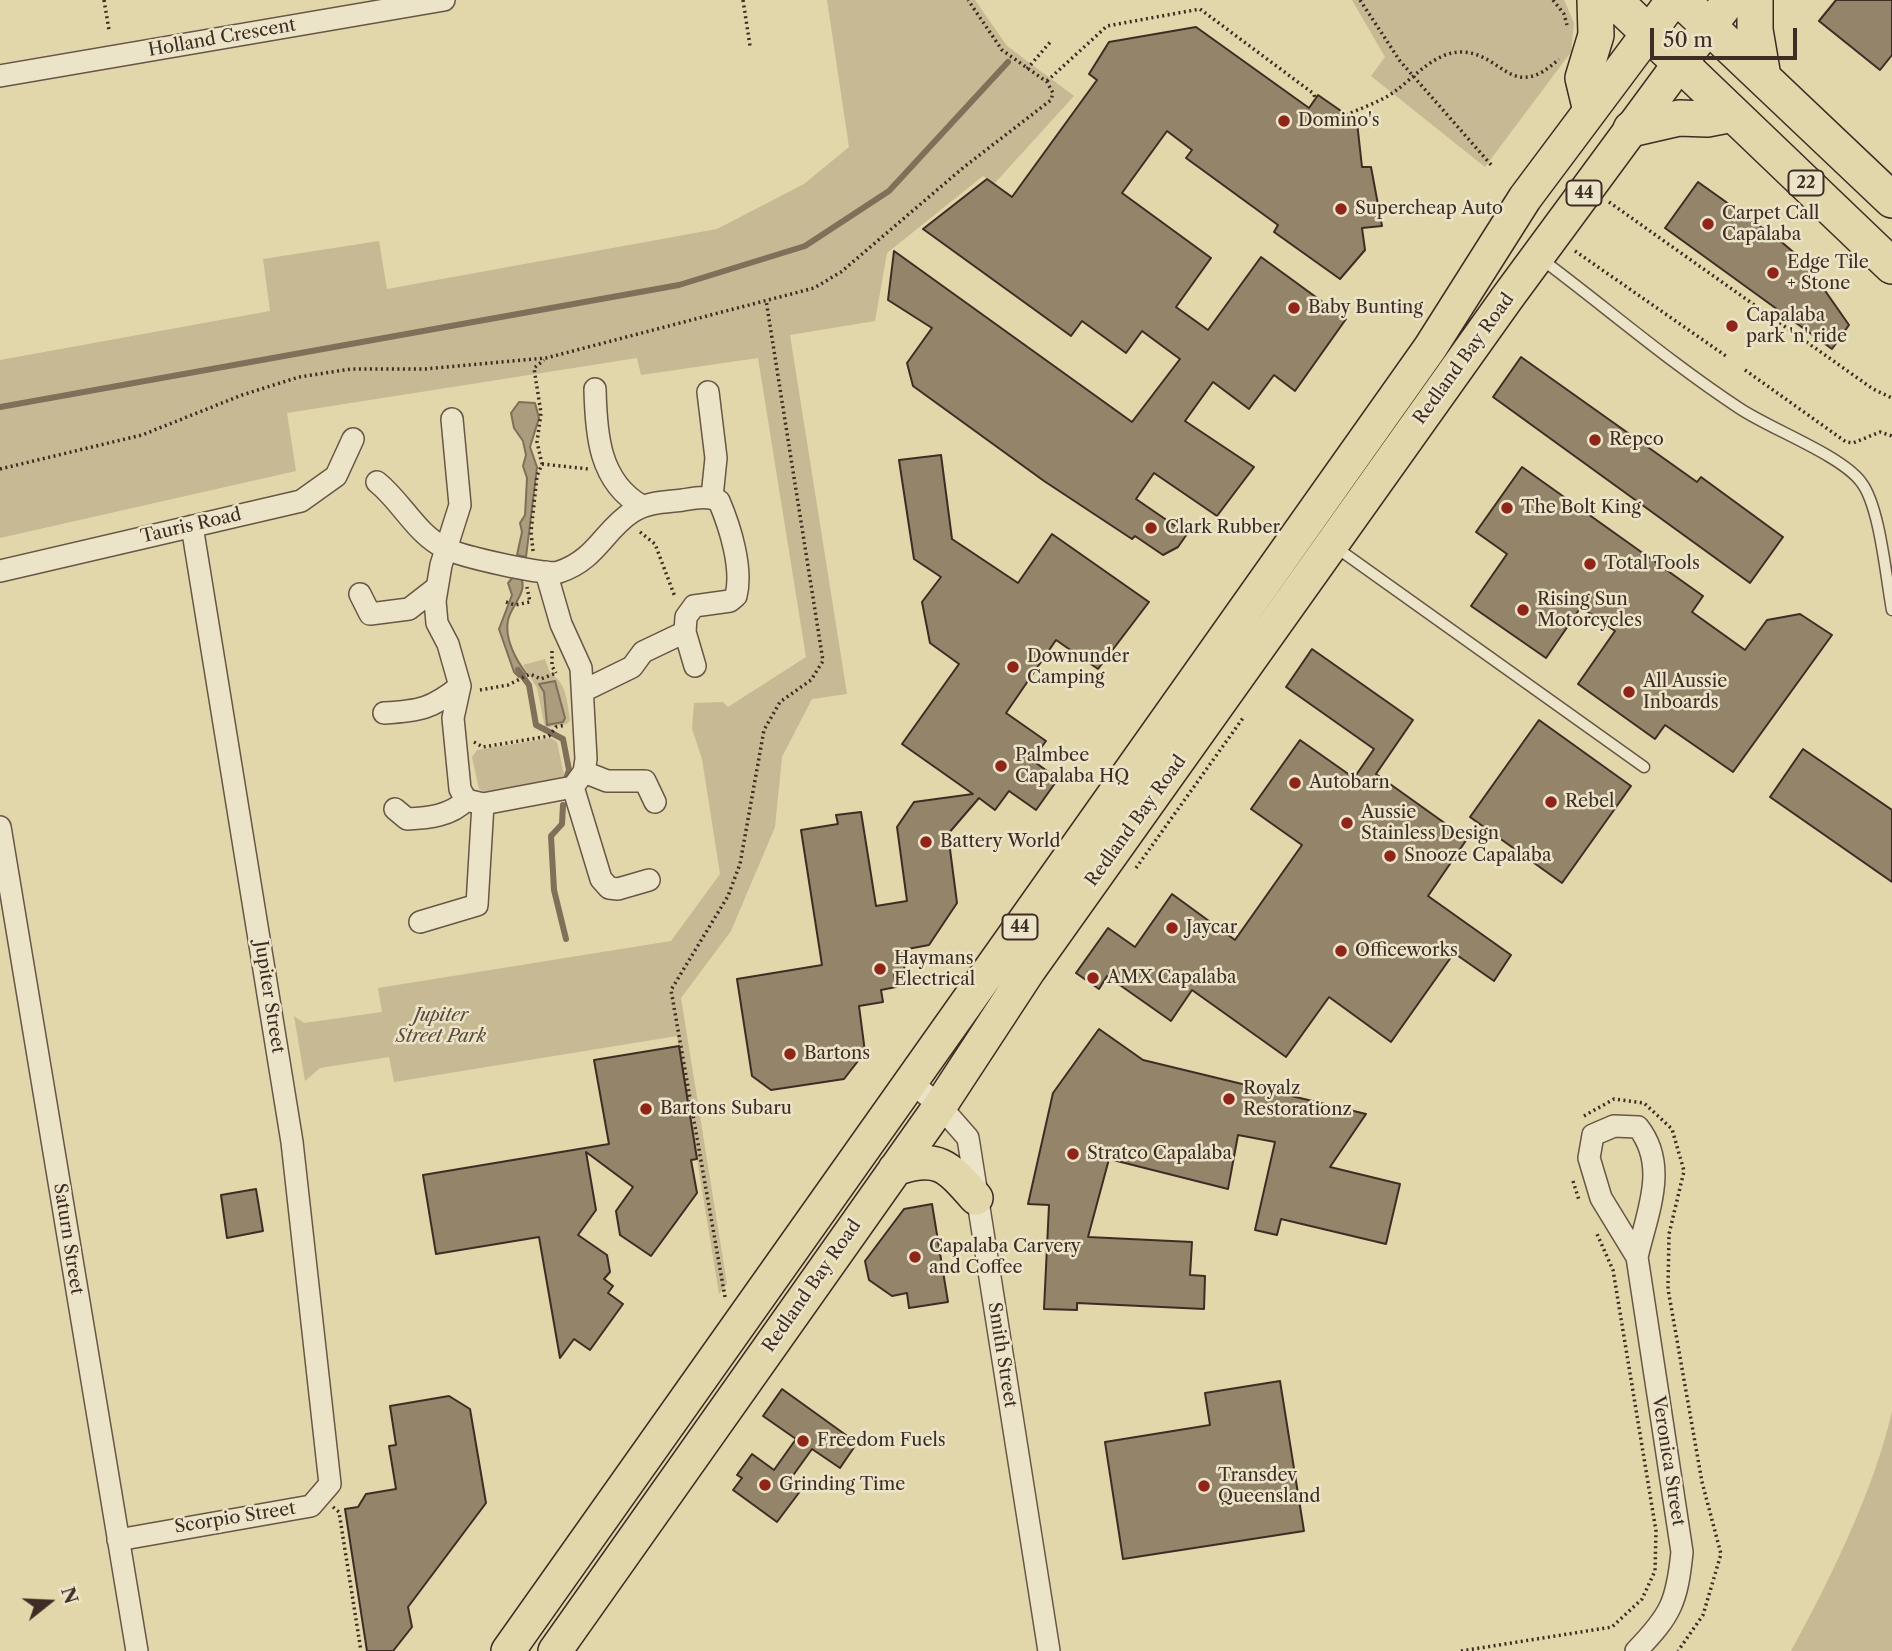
<!DOCTYPE html>
<style>
body{margin:0}
#map{position:relative;width:1892px;height:1651px;overflow:hidden;background:#e2d6ab;font-family:"Libre Caslon Text",serif}
canvas{display:block}
.north{position:absolute;left:14px;top:1567px;width:70px;height:70px;-webkit-text-stroke:5px #ece4c8;paint-order:stroke;rotate:72deg;font-size:19px;font-weight:700;line-height:28px;text-align:center;color:#3f2c24}
.north::after{content:'';display:block;margin:auto;width:24px;height:32px;background:#3f2c24;clip-path:polygon(50% 0,100% 100%,50% 72%,0 100%)}
.scale{position:absolute;left:1650px;top:28px;width:147px;height:32px;box-sizing:border-box;border:4px solid #3f2c24;border-top:0;padding-left:9px;font-size:21px;line-height:24px;white-space:nowrap;color:#3f2c24;-webkit-text-stroke:5px #ece4c8;paint-order:stroke}
</style>
<div id="map">
<canvas width="1892" height="1651"></canvas>
<div class="north">N</div>
<div class="scale">50 m</div>
</div>
<script>
const ctx = document.querySelector('canvas').getContext('2d');
ctx.lineJoin = 'round';
function fillPath(path, color) { ctx.fillStyle = color; ctx.fill(path, 'evenodd'); }
function trace(path, color, width, dash) { ctx.strokeStyle = color; ctx.lineWidth = width; ctx.lineCap = dash ? 'butt' : 'round'; ctx.setLineDash(dash || []); ctx.stroke(path); }
function write(font, color, halo, rows, align = 'center') {
  ctx.font = font + ' "Libre Caslon Text",serif'; ctx.lineWidth = 5; ctx.setLineDash([]); ctx.textBaseline = 'middle'; ctx.strokeStyle = halo; ctx.fillStyle = color; for (const [text, x, y, turn = 0] of rows) {
    ctx.save(); ctx.translate(x, y); ctx.rotate((+turn || 0) * Math.PI / 180); ctx.textAlign = isNaN(turn) ? turn : align; if (halo) ctx.strokeText(text, 0, 0); ctx.fillText(text, 0, 0); ctx.restore();
  }
}
fillPath(new Path2D(`
 M827 0H975L1007 46 1074 96 994 184 983 176 887 253 875 321 790 335 847 694 812 699 782 757 775 827 731 931 681 998 727 1284 719 1294 677 1036 394 1082 389 1057 320 1068 305 1081 294 1016 304 1023 382 1012 378 988 671 941 720 874 702 759 692 729 694 703 723 702 728 707 806 657 758 358 641 375 637 358 287 413 296 471 0 538V360L270 311 263 259 379 241 387 289 717 229 804 184 849 147Z
 M1352 0H1564L1574 23 1571 52 1485 167 1371 76 1385 57Z
 M545 659 550 673C567 683 567 702 570 720L567 724 545 728 537 688 523 665Z
 M551 738 557 742 564 775 560 781 485 793 479 789 472 757 477 750Z
 M1892 1411V1651H1791C1829 1582 1875 1488 1892 1411Z`), '#c6b994');
const water = new Path2D(`
 M519 402 535 403 539 418 530 447 537 467 526 557 517 555 522 532 520 523 525 515 527 478 523 466 526 455 523 441 514 428 511 413Z
 M514 576 521 578C528 592 511 606 508 620 504 638 516 660 526 673L519 677 514 672 499 629 512 595 508 583Z
 M555 681 565 718 563 722 547 725 544 692 539 684Z`);
fillPath(water, '#ab9c7d');
trace(water, '#806f59', 2);
trace(new Path2D(`
 M0 407 679 285 805 246 889 191 1008 62
 M518 670 529 685 536 725 563 739 569 770 565 782
 M563 805 562 824 551 836 554 890 566 939`), '#806f59', 6);
const building = new Path2D(`
 M1836 0H1892V55L1880 70 1819 21Z
 M1196 27 1309 108 1318 95 1357 122 1362 167H1371L1382 226 1362 228 1365 250 1340 279 1274 232 1278 225 1186 158 1192 150 1167 131 1122 193 1211 258 1176 307 1208 330 1261 257 1346 319 1295 391 1274 375 1249 409 1213 382 1185 421 1254 467 1217 516 1154 473 1136 499 1187 534 1178 547 1163 555 1135 536 1132 539 1044 481 913 386 907 363 932 328 888 300 894 251 1132 422 1180 359 1142 331 1126 353 1082 321 1071 336 923 229 987 179 1012 197 1097 80 1089 74 1109 42Z
 M1698 182 1778 239 1805 262 1849 325 1832 349 1665 228Z
 M1521 357 1697 482 1701 477 1783 537 1750 583 1493 397Z
 M941 455 952 539 1018 583 1052 534 1149 602 1098 669 1056 640 1006 713 1046 741 1032 760 1058 779 1036 810 1009 791 995 810 979 798 948 834 957 903 929 945 902 950 905 973 894 975 896 987 881 990 883 1002 859 1006 865 1052 844 1079 771 1090 752 1076 737 979 822 965 801 830 838 824 836 815 861 812 876 906 907 901 897 827 914 802 973 794 902 744 959 664 930 643 922 602 941 577 914 559 899 460Z
 M1522 467 1703 596 1692 612 1745 650 1767 620 1800 614 1832 635 1733 772 1665 725 1655 739 1578 684 1615 631 1581 607 1546 658 1471 606 1507 554 1476 532Z
 M1312 649 1413 720 1376 774 1467 839 1428 896 1511 955 1494 981 1454 953 1391 1042 1329 997 1286 1057 1192 990 1171 1021 1107 976 1099 989 1076 973 1108 928 1135 947 1172 894 1235 940 1302 845 1251 809 1300 740 1354 778 1374 749 1286 687Z
 M1539 720 1631 786 1562 883 1470 817Z
 M1803 749 1892 810V882L1770 797Z
 M1099 1029 1143 1060 1366 1114 1330 1167 1400 1184 1386 1244 1281 1219 1277 1235 1255 1230 1275 1142 1238 1135 1228 1189 1109 1159 1088 1237 1192 1242 1190 1275 1205 1276 1204 1309 1077 1303V1310L1044 1309 1049 1205 1028 1204 1053 1093Z
 M679 1046 697 1159 691 1160 697 1193 651 1256 620 1235 616 1211 633 1187 586 1152 596 1210 578 1235 607 1255 610 1272 604 1279 613 1286 608 1293 623 1304 590 1350 574 1339 560 1358 539 1237 436 1254 423 1175 609 1144 594 1060Z
 M256 1189 263 1231 227 1238 221 1195Z
 M932 1204 948 1302 909 1308 907 1293 892 1296 869 1280 865 1261 904 1209Z
 M1280 1381 1304 1531 1123 1559 1105 1442 1210 1425 1205 1393Z
 M782 1389 857 1443 840 1468 812 1449 789 1481 801 1490 777 1522 733 1490 742 1478 737 1475 752 1454 774 1470 796 1439 763 1416Z
 M449 1396 470 1409 486 1503 408 1607 412 1627 393 1651H367L345 1509 358 1507 366 1494 396 1489 389 1446 396 1445 390 1406Z`);
fillPath(building, '#94846a');
trace(building, '#3f2c24', 2);
const service = new Path2D(`
 M1540 258C1607 308 1669 362 1739 408 1770 429 1841 455 1861 482 1880 506 1886 578 1892 610
 M1334 546 1644 767`);
const minor = new Path2D(`
 M0 76 444 0
 M595 389C596 434 599 482 642 506
 M708 392 716 458 712 497
 M452 419 460 505 441 565 435 601 437 623 448 644 460 686 453 718 460 789 466 800 483 804 573 787 584 772 586 759 581 668 561 624 546 572
 M377 482C402 502 416 534 445 548 459 556 546 576 559 572 596 560 604 530 632 512 646 502 666 502 683 500 695 498 708 495 719 501 730 527 743 568 736 596L730 601 694 606 686 617 685 632 643 652 632 667 583 691
 M0 571 301 501 336 476 353 439
 M360 594 370 614 409 609 436 588
 M685 632 695 666
 M384 713C419 711 432 709 460 686
 M584 772 607 781H645L655 802
 M573 787 601 879 609 888 618 889 649 880
 M395 809 407 819C428 818 451 816 466 800
 M0 827 137 1651
 M420 922 477 905 483 804
 M911 1082 940 1106 968 1138 1049 1651
 M118 1540 311 1506 330 1484 292 1142 192 526
 M1636 1651C1671 1615 1677 1602 1682 1552L1637 1257 1601 1198 1589 1158 1593 1135 1614 1126 1638 1127C1669 1166 1647 1213 1637 1257`);
const primary = new Path2D(`
 M895 1169C938 1154 948 1166 976 1198
 M508 1651 1430 348 1525 198 1673 0
 M555 1651 940 1106 1029 970 1507 298 1680 63 1730 0`);
const trunk = new Path2D(`
 M1614 0 1892 266
 M1681 0 1892 200
 M1755 0V30L1763 77
 M1590 107 1583 78 1596 35 1595 0
 M1631 129 1679 118 1707 119 1733 114`);
trace(service, '#685646', 13);
trace(minor, '#685646', 24);
trace(primary, '#3f2c24', 36);
trace(trunk, '#3f2c24', 38);
trace(new Path2D(`
 M104 0 109 30
 M743 0 750 46
 M1360 0 1400 61 1493 167
 M1553 0 1564 14 1567 25
 M1027 69 1052 40
 M1047 81 1107 26 1200 9 1314 94 1315 99
 M1346 115C1361 108 1380 102 1394 92 1415 77 1435 51 1463 52 1503 54 1512 103 1559 59
 M1609 202 1873 389 1892 398
 M1575 251 1726 356
 M1745 370 1846 442 1853 443 1880 432 1892 436
 M542 464 589 469
 M0 469 142 435 242 395 299 377 351 369H425L546 358 814 288 841 272 964 167 1051 100 1053 93 1047 82 1002 50 968 0
 M640 532 655 544 675 597
 M533 551 531 532 537 476 542 464 537 442 541 413 534 368 544 360
 M506 602 515 605 530 602 527 587
 M552 651V666L556 673
 M480 690 508 685 530 674 541 679 556 673
 M474 742 483 747 549 736 556 727 565 725
 M1136 868 1243 718
 M1584 1116 1614 1099 1644 1103 1672 1129 1684 1171 1669 1234 1668 1289 1702 1482 1721 1554 1703 1615 1678 1651
 M1573 1181 1579 1200
 M725 1297 671 990 728 896 740 864 764 730 780 702 811 680 823 661 766 300
 M333 1507 339 1512 361 1651
 M1461 1651 1612 1627 1642 1599 1655 1571 1656 1531 1613 1270 1597 1234`), '#3f2c24', 3.5, [2, 3.5]);
trace(service, '#ece4c8', 10);
trace(minor, '#ece4c8', 21);
trace(primary, '#e2d6ab', 33);
trace(trunk, '#e2d6ab', 35);
for (const [x, y, r, color] of [
 [1284,121,7,"#8f2418"],
 [1341,209,7,"#8f2418"],
 [1708,224,7,"#8f2418"],
 [1773,273,7,"#8f2418"],
 [1294,308,7,"#8f2418"],
 [1732,326,7,"#8f2418"],
 [1595,440,7,"#8f2418"],
 [1507,508,7,"#8f2418"],
 [1151,528,7,"#8f2418"],
 [1590,564,7,"#8f2418"],
 [1523,610,7,"#8f2418"],
 [1013,667,7,"#8f2418"],
 [1629,692,7,"#8f2418"],
 [1001,766,7,"#8f2418"],
 [1295,783,7,"#8f2418"],
 [1551,802,7,"#8f2418"],
 [1347,823,7,"#8f2418"],
 [926,842,7,"#8f2418"],
 [1390,856,7,"#8f2418"],
 [1172,928,7,"#8f2418"],
 [1341,951,7,"#8f2418"],
 [880,969,7,"#8f2418"],
 [1093,978,7,"#8f2418"],
 [790,1054,7,"#8f2418"],
 [1229,1099,7,"#8f2418"],
 [646,1109,7,"#8f2418"],
 [1073,1154,7,"#8f2418"],
 [915,1257,7,"#8f2418"],
 [803,1441,7,"#8f2418"],
 [765,1485,7,"#8f2418"],
 [1204,1486,7,"#8f2418"]
]) { const dot = new Path2D(); dot.arc(x, y, r, 0, 2 * Math.PI); ctx.fillStyle = color; ctx.fill(dot); trace(dot, '#ece4c8', 2.5); }
for (const [x, y, w] of [
 [1806,183,35],
 [1584,193,35],
 [1020,927,35]
]) { const box = new Path2D(); box.roundRect(x - w / 2, y - 12.5, w, 25, 5); ctx.fillStyle = '#ece4c8'; ctx.fill(box); trace(box, '#3f2c24', 2); }
write('bold 16px', '#3f2c24', null, [
 ["22",1806,183],
 ["44",1584,193],
 ["44",1020,927]
]);
write('18px', '#3f2c24', '#ece4c8', [
 ["Holland Crescent",222,38,-10],
 ["Redland Bay Road",1464,359,-54],
 ["Tauris Road",191,526,-13],
 ["Redland Bay Road",1136,821,-54],
 ["Jupiter Street",269,997,81],
 ["Saturn Street",68,1239,81],
 ["Redland Bay Road",812,1286,-55],
 ["Smith Street",1002,1355,81],
 ["Veronica Street",1668,1461,81],
 ["Scorpio Street",235,1518,-9]
]);
write('18px', '#3f2c24', '#ece4c8', [
 ["Domino's",1298,121],
 ["Supercheap Auto",1355,209],
 ["Carpet Call",1722,214],
 ["Capalaba",1722,235],
 ["Edge Tile",1787,263],
 ["+ Stone",1787,284],
 ["Baby Bunting",1308,308],
 ["Capalaba",1746,316],
 ["park 'n' ride",1746,337],
 ["Repco",1609,440],
 ["The Bolt King",1521,508],
 ["Clark Rubber",1165,528],
 ["Total Tools",1604,564],
 ["Rising Sun",1537,600],
 ["Motorcycles",1537,621],
 ["Downunder",1027,657],
 ["Camping",1027,678],
 ["All Aussie",1643,682],
 ["Inboards",1643,703],
 ["Palmbee",1015,756],
 ["Capalaba HQ",1015,777],
 ["Autobarn",1309,783],
 ["Rebel",1565,802],
 ["Aussie",1361,813],
 ["Stainless Design",1361,834],
 ["Battery World",940,842],
 ["Snooze Capalaba",1404,856],
 ["Jaycar",1186,928],
 ["Officeworks",1355,951],
 ["Haymans",894,959],
 ["Electrical",894,980],
 ["AMX Capalaba",1107,978],
 ["Bartons",804,1054],
 ["Royalz",1243,1089],
 ["Restorationz",1243,1110],
 ["Bartons Subaru",660,1109],
 ["Stratco Capalaba",1087,1154],
 ["Capalaba Carvery",929,1247],
 ["and Coffee",929,1268],
 ["Freedom Fuels",817,1441],
 ["Transdev",1218,1476],
 ["Queensland",1218,1497],
 ["Grinding Time",779,1485]
], 'left');
write('italic 18px', '#5a483a', '#ece4c8', [
 ["Jupiter",441,1016],
 ["Street Park",441,1037]
]);
</script>
